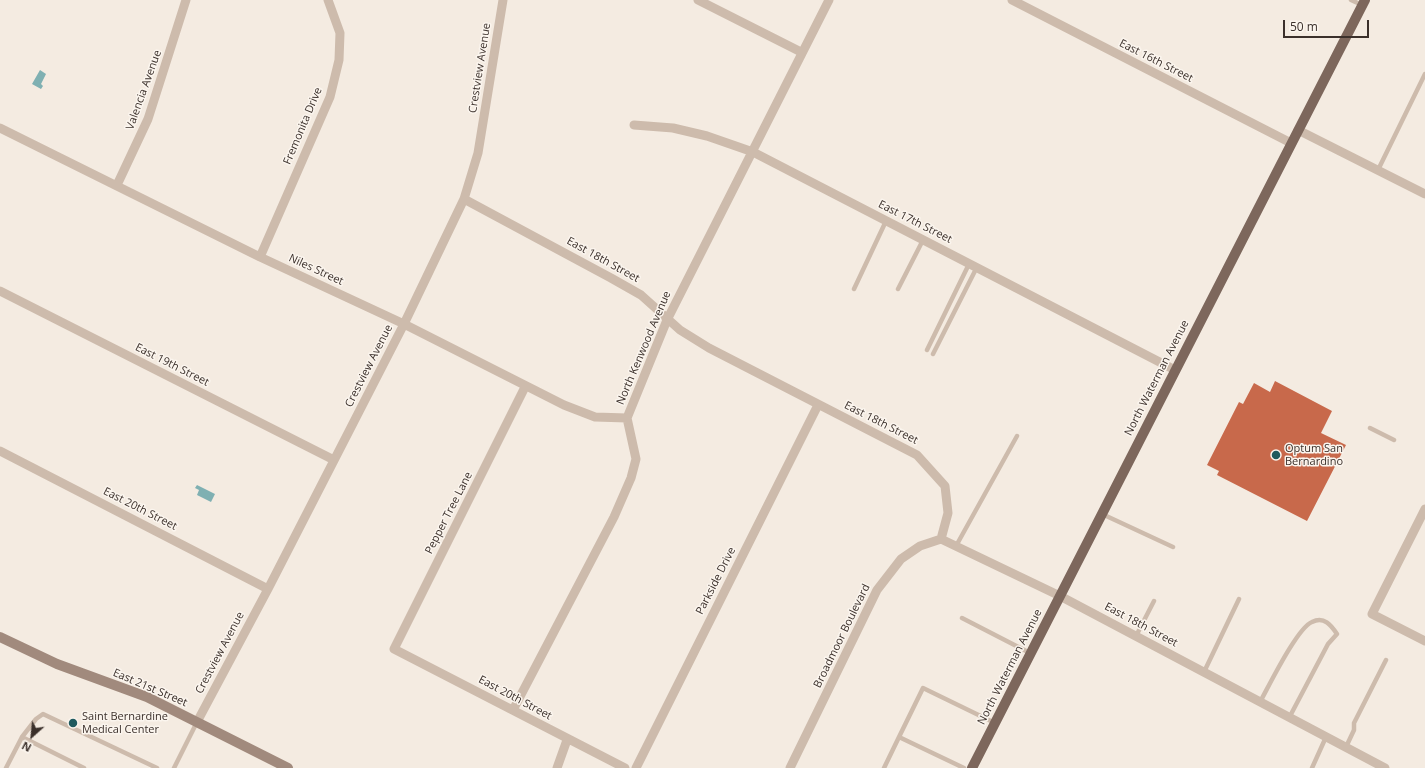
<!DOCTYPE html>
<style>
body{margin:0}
#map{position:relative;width:1425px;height:768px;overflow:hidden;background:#f4ebe1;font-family:"Open Sans",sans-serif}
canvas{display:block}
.north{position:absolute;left:12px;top:716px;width:40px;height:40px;-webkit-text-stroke:3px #fbf5ee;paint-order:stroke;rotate:207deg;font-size:11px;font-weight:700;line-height:16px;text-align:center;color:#3b302b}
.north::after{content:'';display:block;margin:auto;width:14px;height:18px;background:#3b302b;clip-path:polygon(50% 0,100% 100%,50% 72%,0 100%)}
.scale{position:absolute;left:1283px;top:20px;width:86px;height:18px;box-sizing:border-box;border:2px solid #3b302b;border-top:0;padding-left:5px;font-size:12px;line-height:14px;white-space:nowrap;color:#3b302b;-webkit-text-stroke:3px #fbf5ee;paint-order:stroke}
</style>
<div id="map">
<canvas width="1425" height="768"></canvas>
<div class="north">N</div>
<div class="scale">50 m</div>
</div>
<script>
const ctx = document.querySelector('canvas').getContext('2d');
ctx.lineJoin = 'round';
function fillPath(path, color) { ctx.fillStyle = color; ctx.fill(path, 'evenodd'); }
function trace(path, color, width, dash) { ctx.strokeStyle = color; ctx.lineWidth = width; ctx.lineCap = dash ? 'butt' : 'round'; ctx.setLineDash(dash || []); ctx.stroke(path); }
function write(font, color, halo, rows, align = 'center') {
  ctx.font = font + ' "Open Sans",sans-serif'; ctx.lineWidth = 3; ctx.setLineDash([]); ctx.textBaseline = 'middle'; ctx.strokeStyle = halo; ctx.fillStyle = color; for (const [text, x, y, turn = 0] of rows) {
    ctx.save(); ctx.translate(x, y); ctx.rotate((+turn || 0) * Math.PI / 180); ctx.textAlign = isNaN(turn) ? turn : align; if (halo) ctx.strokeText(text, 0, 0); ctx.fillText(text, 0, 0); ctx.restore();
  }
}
fillPath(new Path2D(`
 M40 70 46 74 41 84 43 86 41 89 32 84Z
 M197 485 215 494 211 502 197 495 199 490 195 488Z`), '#7fb0b2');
fillPath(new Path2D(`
 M1275 381 1332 411 1321 433 1346 445 1307 521 1217 475 1219 471 1207 465 1239 402 1243 404 1254 383 1270 392Z`), '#c8694b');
trace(new Path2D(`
 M1351 0 1362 5
 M1378 170 1425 74
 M854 289 886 221
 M898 289 923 240
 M927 350 969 264
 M933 354 977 267
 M1370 428 1394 440
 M1102 514 1173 547
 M956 546 1017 436
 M962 618 1030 653
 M1136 636 1154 601
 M1204 672 1239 599
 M1260 702C1269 686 1297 628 1312 622 1324 616 1331 625 1337 634L1328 644 1289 718
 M22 737 36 719 43 714 157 768
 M899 737 923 688 995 723
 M1346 747 1354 730V723L1386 660
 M6 768 22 737 84 768
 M174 768 197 722
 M884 768 899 737 964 768
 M1312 768 1326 737`), '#cdbbac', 4.5);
trace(new Path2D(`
 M698 0 801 52
 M1012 0 1291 143
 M634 125 673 128 707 136 753 152 1175 370
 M0 128 260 257 404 324 564 405 595 417 627 418
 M1298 130 1425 194
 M117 185 148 119 186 0
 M464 199 611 278 641 295 680 330 709 348 917 455 945 486 948 513 941 539 1060 596 1385 768
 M260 257 330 97 339 60 340 33 328 0
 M0 291 334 460
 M525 387 394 649 625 768
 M0 451 268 589
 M1425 509 1372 614 1425 641
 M513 710 614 517 631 478 636 459 627 418 667 320 829 0
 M197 722 268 589 404 324 464 199 478 153 503 0
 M557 768 567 740
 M636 768 818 405
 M790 768 877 590 901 559 920 546 941 539`), '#cdbbac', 9);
trace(new Path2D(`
 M0 637 57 664 147 697 288 768`), '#a18a7d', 10);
trace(new Path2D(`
 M972 768 1365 0`), '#7d675c', 10);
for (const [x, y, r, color] of [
 [1276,455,5,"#1f5a5e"],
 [73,723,5,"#1f5a5e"]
]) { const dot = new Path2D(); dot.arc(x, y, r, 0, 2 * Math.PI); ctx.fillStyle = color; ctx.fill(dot); trace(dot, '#fbf5ee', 1.5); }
write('11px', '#3b302b', '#fbf5ee', [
 ["East 16th Street",1156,61,27],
 ["Crestview Avenue",480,68,-81],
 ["Valencia Avenue",144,90,-70],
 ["Fremonita Drive",303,126,-67],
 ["East 17th Street",915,222,27],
 ["East 18th Street",603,260,29],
 ["Niles Street",316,270,25],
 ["North Kenwood Avenue",644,348,-67],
 ["East 19th Street",172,365,27],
 ["Crestview Avenue",369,366,-63],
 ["North Waterman Avenue",1157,378,-63],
 ["East 18th Street",881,423,27],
 ["East 20th Street",140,509,27],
 ["Pepper Tree Lane",449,513,-63],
 ["Parkside Drive",716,581,-63],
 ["East 18th Street",1141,625,28],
 ["Broadmoor Boulevard",842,636,-64],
 ["Crestview Avenue",220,653,-62],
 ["North Waterman Avenue",1010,667,-63],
 ["East 21st Street",150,688,23],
 ["East 20th Street",515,698,28]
]);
write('11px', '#3b302b', '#fbf5ee', [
 ["Optum San",1285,449],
 ["Bernardino",1285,462],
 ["Saint Bernardine",82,717],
 ["Medical Center",82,730]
], 'left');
</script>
